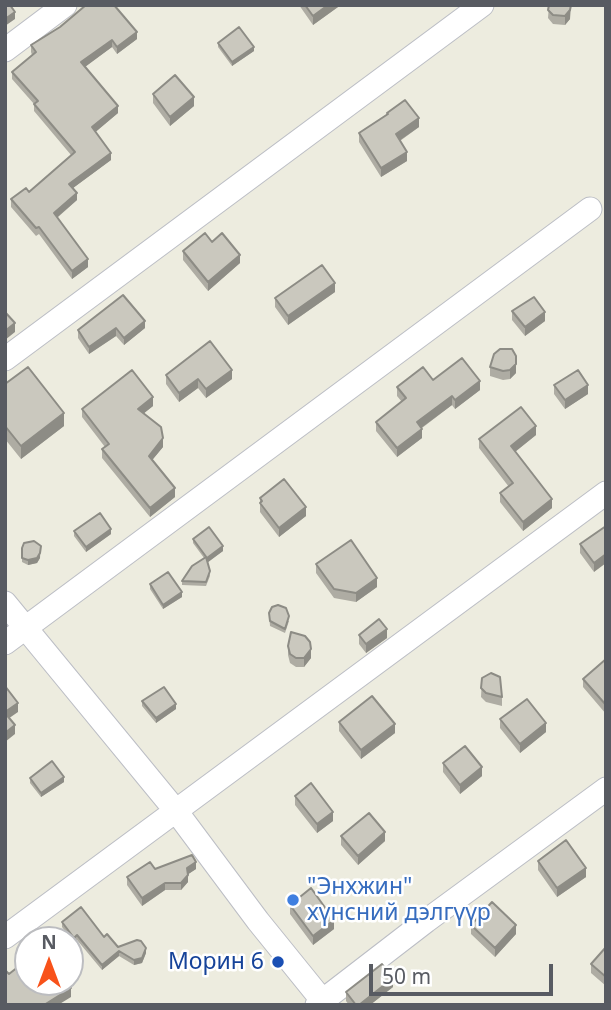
<!DOCTYPE html>
<meta charset="utf-8">
<style>
body{margin:0}
#map{position:relative;width:611px;height:1010px;overflow:hidden;background:#edecdf;font-family:"Noto Sans",sans-serif}
canvas{display:block}
.frame{position:absolute;inset:0;border:7px solid #585b62;pointer-events:none}
.north{position:absolute;left:14px;top:926px;width:70px;height:70px;box-sizing:border-box;background:#fff;border:2px solid #bcbdc0;border-radius:50%;rotate:0deg;font-size:19px;font-weight:700;line-height:28px;text-align:center;color:#585b62}
.north::after{content:'';display:block;margin:auto;width:24px;height:32px;background:#f8521a;clip-path:polygon(50% 0,100% 100%,50% 72%,0 100%)}
.scale{position:absolute;left:369px;top:964px;width:184px;height:32px;box-sizing:border-box;border:4px solid #585b62;border-top:0;padding-left:9px;font-size:21px;line-height:24px;white-space:nowrap;color:#585b62;-webkit-text-stroke:5px #fff;paint-order:stroke}
</style>
<div id="map">
<canvas width="611" height="1010"></canvas>
<div class="frame"></div>
<div class="north">N</div>
<div class="scale">50 m</div>
</div>
<script>
const ctx = document.querySelector('canvas').getContext('2d');
ctx.lineJoin = 'round';
function trace(path, color, width, dash) { ctx.strokeStyle = color; ctx.lineWidth = width; ctx.lineCap = dash ? 'butt' : 'round'; ctx.setLineDash(dash || []); ctx.stroke(path); }
function fillPath(path, color) { ctx.fillStyle = color; ctx.fill(path, 'evenodd'); }
function write(font, color, halo, rows, align = 'center') {
  ctx.font = font + ' "Noto Sans",sans-serif'; ctx.lineWidth = 5; ctx.setLineDash([]); ctx.textBaseline = 'middle'; ctx.strokeStyle = halo; ctx.fillStyle = color; for (const [text, x, y, turn = 0] of rows) {
    ctx.save(); ctx.translate(x, y); ctx.rotate((+turn || 0) * Math.PI / 180); ctx.textAlign = isNaN(turn) ? turn : align; if (halo) ctx.strokeText(text, 0, 0); ctx.fillText(text, 0, 0); ctx.restore();
  }
}
const street = new Path2D(`
 M5 50 65 5
 M5 359 482 5
 M5 603 176 811 258 921 326 1005
 M5 643 590 209
 M5 937 606 493
 M317 1005 426 921 606 789`);
trace(street, '#bcbec5', 25);
trace(street, '#fff', 23);
fillPath(new Path2D(`
 M299 5H338V7L313 25Z
 M549 5 570 19 565 25 553 24 548 18Z
 M137 39 117 54 112 47 84 67 118 113 95 132 111 160 73 188 77 200 57 218 88 267 72 279 39 234 36 236 11 207V199L29 192 71 155 34 111V104L12 79V72L32 55 31 52V45Z
 M218 43 254 51 232 66 218 47Z
 M153 94 194 106 170 126 153 103Z
 M387 113 419 127 400 141 407 161 381 177 359 142V133L387 115Z
 M212 242 240 263 208 291 183 260V251Z
 M335 292 288 325 275 307V298Z
 M512 311 545 321 525 336 512 320Z
 M145 328 124 345 116 336 89 354 78 338V330Z
 M516 356V373L510 379 503 380 490 376V367Z
 M166 375 232 379 206 398 198 388 179 402 166 384Z
 M433 380 480 390 455 409 452 405 422 428V438L397 457 376 431V422L402 402 397 396V387Z
 M5 384 64 426 21 459 5 439Z
 M554 385 588 394 565 409 554 394Z
 M153 406 144 413 163 447 152 460 175 497 150 517 102 458V449L105 447 82 417V409Z
 M536 435 515 452 552 508 523 531 500 502V493L509 487 479 448V439Z
 M260 498 306 516 279 537 260 512Z
 M606 526 594 572 580 553V544Z
 M74 531 111 534 86 552 74 536Z
 M193 539 223 551 207 562 210 576 206 586 182 585V581L204 558 193 543Z
 M41 546 40 558 37 563 28 565 22 562V548Z
 M316 564 377 587 356 602 334 598 316 573Z
 M150 584 182 597 163 609 150 589Z
 M269 613 289 621 285 633 270 626Z
 M359 635 387 638 366 653 359 644Z
 M288 646 311 658 304 667H296L290 663 288 655Z
 M606 659V714L583 687V679Z
 M482 678 502 697V706L486 702 481 697Z
 M142 701 176 709 156 723 142 706Z
 M500 719 546 732 520 753 500 728Z
 M339 722 395 733 361 759 339 731Z
 M443 763 482 776 460 794 443 772Z
 M30 778 64 782 41 797 30 783Z
 M295 796 333 821 317 833 295 805Z
 M341 836 385 841 358 865 341 845Z
 M538 861 586 877 557 897 538 870Z
 M155 869H196L188 874V882L181 890H165L142 906 127 885V877Z
 M290 905 334 929 313 945 290 914Z
 M62 922 104 937 118 947 146 953 142 963 134 965 119 956 102 970 77 940 74 942 62 927Z
 M471 925 516 934 495 957 471 934Z
 M606 947V986L591 973V964Z
 M393 987 370 1005H349L346 1001V992Z`), '#aeaca3');
fillPath(new Path2D(`
 M328 5H338V7L313 25V16Z
 M571 5 570 19 565 25V16Z
 M15 12V19L5 26V19Z
 M137 32V39L117 54V47Z
 M112 40V47L81 70V62Z
 M254 47V51L232 66V62Z
 M194 97V106L170 126V117Z
 M118 106V113L92 135V127Z
 M419 118V127L396 143V134Z
 M407 152V161L381 177V168Z
 M111 153V160L69 191V184Z
 M77 193V200L54 220V213Z
 M240 255V263L208 291V282Z
 M88 259V267L72 279V271Z
 M335 283V292L288 325V316Z
 M545 312V321L525 336V327Z
 M145 321V328L124 345V338Z
 M15 323V332L5 340V331Z
 M116 328V336L89 354V347Z
 M516 364V373L510 379V370Z
 M232 370V379L206 398V389Z
 M198 379V388L179 402V393Z
 M480 381V390L455 409V400Z
 M588 385V394L565 409V400Z
 M452 396V405L417 431V422Z
 M153 397V406L138 418V409Z
 M64 413V426L21 459V446Z
 M536 426V435L511 455V446Z
 M422 429V438L397 457V448Z
 M163 438V447L149 464V456Z
 M175 488V497L150 517V508Z
 M552 499V508L523 531V522Z
 M306 507V516L279 537V528Z
 M111 529V534L86 552V547Z
 M223 546V551L207 563V558Z
 M40 553V558L37 563 28 565V560Z
 M606 554V563L594 572V563Z
 M377 578V587L356 602V593Z
 M182 592V597L163 609V605Z
 M387 629V638L366 653V644Z
 M311 649V658L304 667V658Z
 M18 703V712L5 721V712Z
 M176 704V709L156 723V718Z
 M546 723V732L520 753V744Z
 M395 724V733L361 759V750Z
 M15 725V734L5 742V733Z
 M482 767V776L460 794V785Z
 M64 777V782L41 797V793Z
 M333 812V821L317 833V824Z
 M385 832V841L358 865V856Z
 M196 862V869L187 875V868Z
 M586 868V877L557 897V888Z
 M188 875V882L181 890V883Z
 M165 883V890L142 906V898Z
 M334 920V929L313 945V936Z
 M516 925V934L495 957V948Z
 M146 948V953L142 963 134 965V960Z
 M119 951V956L102 970V965Z
 M393 978V987L370 1005H359Z
 M71 988V997L58 1005H44Z`), '#8d8c85');
const building = new Path2D(`
 M5 5H10L15 12 5 19Z
 M86 5H114L137 32 117 47 112 40 81 62 118 106 92 127 111 153 69 184 77 193 54 213 88 259 72 271 39 227 36 228 11 199 26 188 29 192 75 152 34 104 38 101 12 72 36 52 31 45 60 27Z
 M305 5H328L313 16Z
 M549 5H571L570 10 565 16 553 15 548 10Z
 M239 27 254 47 232 62 218 43Z
 M175 75 194 97 170 117 153 94Z
 M405 100 419 118 396 134 407 152 381 168 359 133 388 114 387 113Z
 M205 233 212 242 222 233 240 255 208 282 183 251Z
 M322 265 335 283 288 316 275 298Z
 M123 295 145 321 124 338 116 328 89 347 78 330Z
 M534 297 545 312 525 327 512 311Z
 M5 312 15 323 5 331Z
 M210 341 232 370 206 389 198 379 179 393 166 375Z
 M500 349H512L516 356V364L510 370 503 371 490 367 494 354Z
 M462 358 480 381 455 400 452 396 417 422 422 429 397 448 376 422 406 398 397 387 423 367 433 380Z
 M28 367 64 413 21 446 5 426V384Z
 M132 370 153 397 138 409 161 427 163 438 149 456 175 488 150 508 102 449 109 444 82 409Z
 M578 370 588 385 565 400 554 385Z
 M521 407 536 426 511 446 552 499 523 522 500 493 513 483 479 439Z
 M284 479 306 507 279 528 260 503 262 501 260 498Z
 M100 513 111 529 86 547 74 531Z
 M606 526V554L594 563 580 544Z
 M209 527 223 546 207 558 193 539Z
 M351 540 377 578 356 593 334 589 316 564Z
 M34 541 41 546 40 553 37 558 28 560 22 558V548L24 543Z
 M206 557 210 571 206 582 182 581 192 566Z
 M168 572 182 592 163 605 150 584Z
 M278 605 286 608 289 616 285 629 270 621 269 613 272 607Z
 M379 619 387 629 366 644 359 635Z
 M291 632 305 636 310 642 311 649 304 658H296L290 654 288 646Z
 M606 659V705L583 679Z
 M491 673 500 677 502 697 486 693 481 688 482 678Z
 M5 686 18 703 5 712Z
 M164 687 176 704 156 718 142 701Z
 M372 696 395 724 361 750 339 722Z
 M527 699 546 723 520 744 500 719Z
 M5 713 15 725 5 733Z
 M465 746 482 767 460 785 443 763Z
 M52 761 64 777 41 793 30 778Z
 M311 783 333 812 317 824 295 796Z
 M369 813 385 832 358 856 341 836Z
 M566 840 586 868 557 888 538 861Z
 M192 855 196 862 187 868 188 875 181 883H165L142 898 127 877 150 862 155 869Z
 M311 888 334 920 313 936 290 905Z
 M492 902 516 925 495 948 471 925Z
 M81 907 104 937 107 934 118 947 137 940 141 941 146 948 142 958 134 960 119 951 102 965 77 935 74 938 62 922Z
 M606 947V977L591 964Z
 M28 959V982H66L71 988 44 1005H5V970L9 974Z
 M382 964 393 978 359 1005H356L346 992Z`);
fillPath(building, '#cac8be');
trace(building, '#8d8c85', 2);
for (const [x, y, r, color] of [
 [293,900,7,"#3f7fe0"],
 [278,962,7,"#1a4fb4"]
]) { const dot = new Path2D(); dot.arc(x, y, r, 0, 2 * Math.PI); ctx.fillStyle = color; ctx.fill(dot); trace(dot, '#fff', 2.5); }
write('23px', '#366cbe', '#fff', [
 ["\"Энхжин\"",307,887],
 ["хүнсний дэлгүүр",307,913]
], 'left');
write('23px', '#164399', '#fff', [
 ["Морин 6",264,962]
], 'right');
</script>
